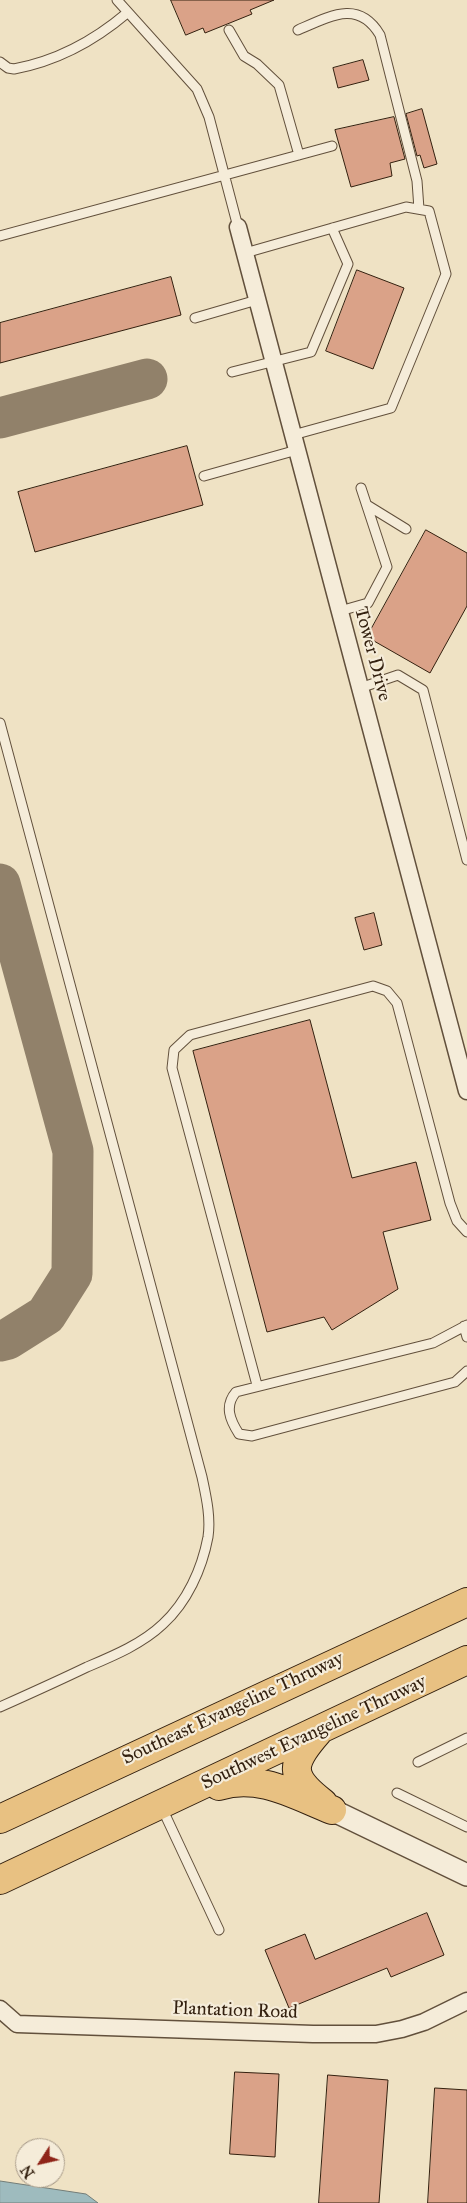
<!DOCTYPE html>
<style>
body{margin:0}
#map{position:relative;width:467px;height:2203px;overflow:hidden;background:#efe2c4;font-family:"IM FELL Great Primer",serif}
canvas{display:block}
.north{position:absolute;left:15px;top:2138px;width:50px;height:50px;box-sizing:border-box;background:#f5ecd9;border:1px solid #a79a88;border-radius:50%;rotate:235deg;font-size:14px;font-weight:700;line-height:20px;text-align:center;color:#33200f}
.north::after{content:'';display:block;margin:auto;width:18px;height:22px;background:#8f2418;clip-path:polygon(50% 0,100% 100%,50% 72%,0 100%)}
</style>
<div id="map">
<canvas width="467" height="2203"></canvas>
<div class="north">N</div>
</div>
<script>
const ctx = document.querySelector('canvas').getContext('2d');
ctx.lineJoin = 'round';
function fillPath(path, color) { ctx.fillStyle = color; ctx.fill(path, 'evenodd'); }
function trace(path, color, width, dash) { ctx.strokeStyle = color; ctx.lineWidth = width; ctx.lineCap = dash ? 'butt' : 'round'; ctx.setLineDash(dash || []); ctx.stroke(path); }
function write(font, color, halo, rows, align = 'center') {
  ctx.font = font + ' "IM FELL Great Primer",serif'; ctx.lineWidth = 4.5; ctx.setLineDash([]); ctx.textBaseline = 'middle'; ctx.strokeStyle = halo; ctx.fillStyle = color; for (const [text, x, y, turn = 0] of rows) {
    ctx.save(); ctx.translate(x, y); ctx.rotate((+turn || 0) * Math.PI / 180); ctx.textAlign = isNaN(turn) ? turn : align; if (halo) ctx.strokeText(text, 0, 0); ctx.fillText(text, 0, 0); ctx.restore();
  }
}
const water = new Path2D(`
 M0 2181 86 2194 98 2203H0Z`);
fillPath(water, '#9ebbbe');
trace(water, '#737d78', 1);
trace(new Path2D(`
 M0 418 147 379
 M0 884 73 1151 72 1274 46 1315 8 1339 0 1341`), '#91816a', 41);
const building = new Path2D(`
 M171 0H274L250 10 252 14 205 33 203 28 186 35Z
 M363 60 369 80 338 88 333 68Z
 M422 109 437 164 424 168 420 155 417 156 406 114Z
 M394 117 405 159 390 163 392 176 351 187 335 130Z
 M357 270 404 288 373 369 326 351Z
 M171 277 181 315 0 363V323Z
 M187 446 203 505 35 552 18 492Z
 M426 530 467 553V606L430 673 367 637Z
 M374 913 382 945 364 950 355 918Z
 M310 1020 352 1178 416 1162 431 1220 383 1232 398 1289 332 1330 324 1317 267 1332 193 1051Z
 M427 1913 444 1955 391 1977 387 1968 289 2008 265 1950 305 1934 315 1959Z
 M235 2072 279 2074 275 2157 230 2154Z
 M328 2075 388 2080 379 2203H319Z
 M435 2088 467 2090V2203H428Z`);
fillPath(building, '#daa288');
trace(building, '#33200f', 1);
const service = new Path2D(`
 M117 0 197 89 209 117 238 227
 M229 30 244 56 257 64 279 85 299 155
 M298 30C332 15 359 0 380 35L417 181 419 209
 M0 62 8 68 14 69C57 61 94 41 127 13
 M0 236 332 146
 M245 253 406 207 429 211 446 274 391 408 293 435
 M195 318 257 300
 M232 372 311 352 348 264 332 228
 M204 476 297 450
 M367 505 406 529
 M340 611 368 603 387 567 361 488
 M360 688 398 675 423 690 467 860
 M0 723 202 1477C206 1496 211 1517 208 1537 202 1569 187 1602 163 1624 142 1644 113 1656 87 1667 58 1681 29 1694 0 1707
 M467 1325 433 1343 236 1392C224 1406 230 1420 239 1434L252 1436 455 1382 467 1371
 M464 1326 467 1337
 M257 1385 172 1068 174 1050 190 1035 373 986 387 991 397 1003 450 1203 457 1221 467 1232
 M418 1762 467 1738
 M397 1793 467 1827
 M161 1806 219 1930`);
const minor = new Path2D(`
 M238 227 467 1091
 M0 2009 17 2024 313 2034H376L402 2029 424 2022 467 2001`);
const tertiary = new Path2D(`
 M332 1810 467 1875`);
const trunk = new Path2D(`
 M318 1732C290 1764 288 1776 323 1803
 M219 1786C259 1773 296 1796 332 1810
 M0 1819 467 1602
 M0 1880 467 1660`);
trace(service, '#62503c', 11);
trace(minor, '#62503c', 19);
trace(tertiary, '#62503c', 24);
trace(trunk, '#33200f', 30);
trace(service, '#f5ecd9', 9);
trace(minor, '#f5ecd9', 16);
trace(tertiary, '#f5ecd9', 21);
trace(trunk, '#e8c182', 28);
write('19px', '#33200f', '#f5ecd9', [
 ["Tower Drive",372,654,75],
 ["Southeast Evangeline Thruway",233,1709,-25],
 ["Southwest Evangeline Thruway",314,1733,-25],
 ["Plantation Road",235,2011,2]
]);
</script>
